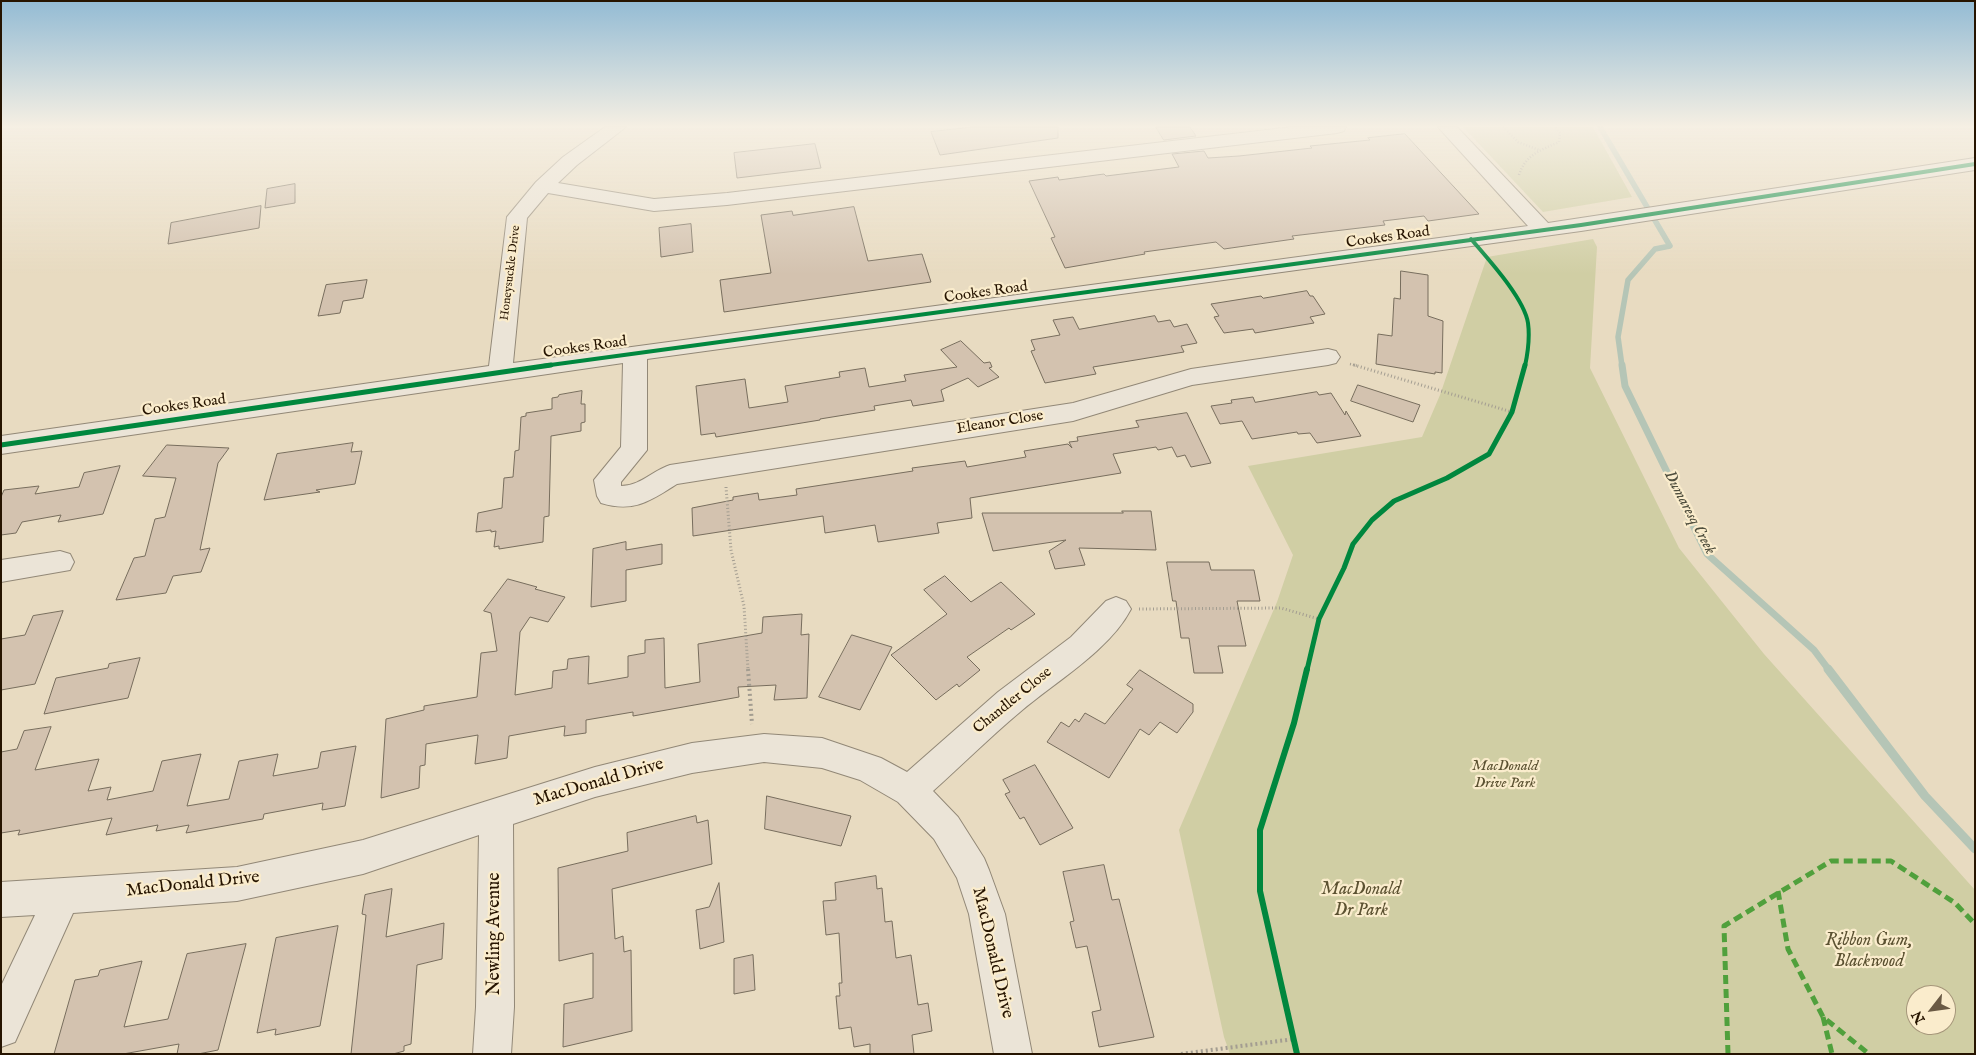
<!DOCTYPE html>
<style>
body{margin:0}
#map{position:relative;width:1976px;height:1055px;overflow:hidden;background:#e8dbc1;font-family:"IM FELL English",serif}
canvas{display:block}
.frame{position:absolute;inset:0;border:2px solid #261400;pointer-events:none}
.north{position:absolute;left:1906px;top:985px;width:50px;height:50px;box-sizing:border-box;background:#faeccc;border:1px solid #a5967a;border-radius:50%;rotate:240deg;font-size:14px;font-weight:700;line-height:20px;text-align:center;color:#261400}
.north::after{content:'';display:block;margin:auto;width:18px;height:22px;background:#6a5a44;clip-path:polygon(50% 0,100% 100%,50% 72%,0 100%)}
</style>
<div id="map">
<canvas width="1976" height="1055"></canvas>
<div class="frame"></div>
<div class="north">N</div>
</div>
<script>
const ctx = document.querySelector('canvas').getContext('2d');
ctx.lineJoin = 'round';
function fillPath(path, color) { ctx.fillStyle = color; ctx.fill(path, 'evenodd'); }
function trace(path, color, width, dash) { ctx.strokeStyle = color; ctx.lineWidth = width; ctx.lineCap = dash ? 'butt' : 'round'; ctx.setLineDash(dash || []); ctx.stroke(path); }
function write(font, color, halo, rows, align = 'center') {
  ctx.font = font + ' "IM FELL English",serif'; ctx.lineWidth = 4.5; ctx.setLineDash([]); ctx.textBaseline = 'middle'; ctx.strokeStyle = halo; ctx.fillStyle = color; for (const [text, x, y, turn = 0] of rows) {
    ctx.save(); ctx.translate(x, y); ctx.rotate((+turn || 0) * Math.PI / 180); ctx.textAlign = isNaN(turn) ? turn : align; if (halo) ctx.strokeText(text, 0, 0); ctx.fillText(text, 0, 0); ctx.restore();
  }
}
fillPath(new Path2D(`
 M1463 127H1593L1632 197 1543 212Z
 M1593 239 1597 247 1590 368 1679 548 1764 654 1975 890V1054H1230L1224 1037 1179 830 1277 602 1293 555 1248 466 1422 437 1440 395 1487 257ZM1916 995H1946V1025H1916Z`), '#d0cea4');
trace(new Path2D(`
 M1600 127 1670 246 1655 249 1628 280 1618 337 1622 366`), '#b5c5b6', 5.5);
trace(new Path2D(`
 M1622 365 1625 386 1707 554 1814 650 1829 670`), '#b5c5b6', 7);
trace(new Path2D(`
 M1828 669 1925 796 1975 849`), '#b5c5b6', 9);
const building = new Path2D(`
 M972 127H1058V138L940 155 931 132Z
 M1156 127H1190L1196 136 1164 140Z
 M1405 134 1479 214 1428 221 1424 216 1383 221 1385 225 1292 236 1294 239 1224 249 1216 242 1144 252 1145 254 1065 268 1051 238 1055 237 1029 181 1058 177 1059 180 1104 174 1106 176 1179 167 1172 154 1204 151 1208 158 1239 156 1312 148 1310 146 1370 140 1368 138Z
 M815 144 821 168 737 178 734 153Z
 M295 184V203L265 208 267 189Z
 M261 206 259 228 168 244 171 223Z
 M854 207 868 261 922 254 931 282 724 312 720 280 771 273 761 215 792 211 793 215Z
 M691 224 693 252 661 257 659 228Z
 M1401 271 1428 275V316L1443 321 1442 373 1435 372V374L1376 364 1378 334 1392 336 1394 298 1400 299Z
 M367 280 363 298 343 301 340 313 318 316 326 285Z
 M1307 291 1310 296H1313L1325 314 1310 317 1314 323 1255 333 1253 329 1224 333 1214 317 1219 316 1211 304 1261 296 1263 298Z
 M1155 316 1158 322 1170 320 1174 327 1187 324 1197 343 1181 346 1184 352 1093 367 1096 374 1045 383 1031 351 1035 350 1031 340 1060 335 1053 320 1073 317 1079 329Z
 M961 341 984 363 990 362 992 367 989 368 999 377 978 387 968 378 941 390 944 401 913 406 911 400 874 406 875 410 820 419V420L716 437 715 433 701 435 696 386 745 379 749 408 788 402 785 386 840 377 839 372 865 368 869 387 906 381 904 375 957 367 941 350Z
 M1358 385 1420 405 1413 422 1351 401Z
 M582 391 581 404H585V422L581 423V431L551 436 549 516 544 517 543 542 499 549V546L494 547 496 531 491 532V530L476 532 478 513 502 508 504 478 513 477 515 451 519 450 521 417 526 416V413L552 409V398L558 397 559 395Z
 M1317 392 1319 395 1331 393 1345 415 1346 411 1361 436 1317 443 1310 433 1298 434 1297 432 1252 439 1242 421 1220 424 1211 406 1232 403 1231 400 1253 397 1255 402Z
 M1187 413 1211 463 1191 467 1185 455 1177 457 1172 447 1158 450 1156 447 1113 454 1121 473 970 498 972 518 937 523 939 533 878 542 875 525 825 533 823 516 693 536 692 508 733 500V497L758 493 759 500 797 495 796 489 913 471 912 468 965 461 967 467 1026 457 1024 451 1068 444 1072 448 1069 442 1078 441 1077 437 1139 427 1136 421Z
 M353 443 351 452 362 451 355 484 316 490 320 492 264 500 277 454Z
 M167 445 229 448 218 463 200 550 210 548 201 572 173 576 166 593 116 600 134 558 145 556 155 519 165 517 176 478 143 476Z
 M120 466 103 514 58 522 61 515 22 522 16 533 1 535V497L4 490 39 486 35 494 79 487 84 473Z
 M1122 511H1151L1156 550 1079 548 1085 565 1055 569 1049 551 1066 540 993 551 982 513H1123Z
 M626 542V550L662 544V564L626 570V601L591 607 593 549Z
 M1167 562H1209L1211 570H1254L1260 601H1237L1246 646H1218L1223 673H1194L1189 638H1181L1176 601H1173Z
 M945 576 971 602 1001 582 1035 614 1011 630 1009 628 967 657 980 670 959 687 957 684 936 700 891 655 947 614 924 590Z
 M508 579 537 587 535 589 565 597 548 622 530 617 520 632 515 695 552 688 553 671 567 669 568 659 589 656 588 684 628 677V656L645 653V640L664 638 665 688 700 682 698 644 762 633 763 617 802 614 801 635 809 634 807 698 774 700 776 685 738 687 739 697 633 716V712L586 720V733L564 736 565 726 509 736 507 758 475 764 478 735 426 744 425 765 420 766 419 788 381 798 386 719 424 710V706L477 697 481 653 497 651 491 613 484 611Z
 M63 611 35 684 1 690V639L25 635 33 616Z
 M852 635 892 647 860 710 819 697Z
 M140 658 128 698 44 714 56 678 108 668 109 664Z
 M1140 670 1193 704V712L1177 733 1160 722 1149 735 1140 729 1109 778 1047 742 1061 722 1069 727 1075 719 1079 722 1085 713 1105 724 1133 689 1127 685Z
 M51 727 35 770 99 759 88 791 111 787 107 800 153 791 162 761 201 754 187 806 229 799 239 761 278 754 273 776 318 768 321 752 356 746 345 806 322 810 323 803 264 814 263 819 186 833 189 825 156 831 158 825 106 835 112 818 18 835 20 830 1 833V752L17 749 24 731Z
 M1035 765 1073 828 1040 845 1024 817 1020 819 1005 794 1010 792 1003 780Z
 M767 796 851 816 841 846 765 829Z
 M696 816 697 823 708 820 712 864 612 889 615 939 623 936 624 952 631 950 632 1031 563 1047 564 1004 593 998V953L559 961 558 868 628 851 627 833Z
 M1104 865 1112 900 1119 899 1154 1037 1099 1047 1092 1012 1101 1010 1087 946 1076 948 1070 922 1074 921 1063 872Z
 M876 876 877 889 882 888 885 922 892 921 896 958 911 955 918 1005 928 1003 932 1031 912 1035 914 1054H870V1044L854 1047 851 1027 839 1029 836 996H840L839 983H842L839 933 826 935 823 901 836 900 835 883Z
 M719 883 724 942 700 949 696 910 709 907Z
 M392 889 386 937 444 923 442 959 417 965 411 1044 404 1046V1051L393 1054H351L366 915 362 914 365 895Z
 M338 926 320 1026 275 1035 276 1029 257 1033 276 938Z
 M246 944 218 1050 198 1054H177L179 1044 123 1054H54L75 980 98 976 100 970 142 961 124 1027 168 1019 187 954Z
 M753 955 755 990 734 994V959Z`);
fillPath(building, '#d3c2af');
trace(building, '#776d5d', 1);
const minor = new Path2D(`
 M605 127H626L577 165 558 183 654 199 727 193 1292 127H1346L1344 131 1337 133 727 205 654 211 548 193 527 218 513 363 1528 226 1438 127H1457L1548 223 1975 158V170L1581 231 647 359V450L621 482V486C640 486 652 471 670 465L1073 403 1191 369 1328 349 1336 351 1340 357 1336 363 1328 365 1192 385 1073 421 677 484C650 501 634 513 601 503L597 496 594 480 621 447 623 363 1 454V436L489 366 507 217 536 182 563 157Z
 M60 551 70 554 74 562 70 570 1 582V560Z
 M1116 597 1126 601 1131 609C1110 650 1055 682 1020 712 990 737 962 765 933 791L958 817 984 858 989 870 1005 914 1032 1054H994L969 914 957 878 934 839 898 802 860 780 822 768 764 762 692 773 595 797 513 824 514 1007 511 1054H473L476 1007 479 835 363 874 237 901 73 913 15 1042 1 1047V986L35 915 1 917V882L237 867 363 840 595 767 692 743 764 734 822 738 881 758 907 772 998 692 1071 637 1106 601Z`);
trace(minor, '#928877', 2);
trace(new Path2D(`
 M1503 127 1518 142 1539 150
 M1519 175C1525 155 1541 150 1559 142L1560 133 1555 127
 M1350 364 1358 366`), '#a39d91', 2.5, [1, 2]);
trace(new Path2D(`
 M1354 365 1512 412
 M726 487 731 550 744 606 748 670
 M1139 609 1281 608 1319 619`), '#a39d91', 3, [1, 2.5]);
trace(new Path2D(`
 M748 669 752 724
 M1181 1054 1294 1039`), '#a39d91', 4, [2, 3]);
fillPath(minor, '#ebe4d7');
trace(new Path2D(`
 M1778 891 1788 949 1823 1017 1869 1054
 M1823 1017 1832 1054
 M1728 1054 1724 926 1831 861H1891L1955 903 1975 924`), '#50a03c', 5, [9, 5]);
trace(new Path2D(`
 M1471 239C1488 259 1524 298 1528 323 1530 338 1528 352 1525 366
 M543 366 1581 225 1975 164`), '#00873e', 4);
trace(new Path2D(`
 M1 445 551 365
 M1307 670 1319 619 1344 568 1353 544 1372 520 1394 501 1447 478 1489 454 1512 412 1525 365`), '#00873e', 5);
trace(new Path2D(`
 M1297 1054 1260 891V830L1294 723 1307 669`), '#00873e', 6);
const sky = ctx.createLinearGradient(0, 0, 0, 274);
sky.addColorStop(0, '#93bbd4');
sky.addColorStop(0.46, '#f5efe3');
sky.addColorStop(1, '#f5efe300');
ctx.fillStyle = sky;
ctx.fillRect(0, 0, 1976, 274);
write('12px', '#261400', '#faeccc', [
 ["Honeysuckle Drive",511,273,-83]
]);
write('15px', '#261400', '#faeccc', [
 ["Cookes Road",1388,238,-8],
 ["Cookes Road",986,293,-8],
 ["Cookes Road",585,348,-8],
 ["Cookes Road",184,406,-8],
 ["Eleanor Close",1000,423,-9],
 ["Chandler Close",1013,701,-39]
]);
write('italic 15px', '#5b5131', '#faeccc', [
 ["MacDonald",1505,767],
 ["Drive Park",1505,784]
]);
write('italic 16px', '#504f3e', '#faeccc', [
 ["Dumaresq Creek",1689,513,62]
]);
write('18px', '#261400', '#faeccc', [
 ["MacDonald Drive",599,783,-16],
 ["MacDonald Drive",193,885,-6],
 ["Newling Avenue",495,934,-90],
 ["MacDonald Drive",992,953,77]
]);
write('italic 18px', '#5b5131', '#faeccc', [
 ["MacDonald",1361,890],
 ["Dr Park",1361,911],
 ["Ribbon Gum,",1869,941],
 ["Blackwood",1869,962]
]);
</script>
